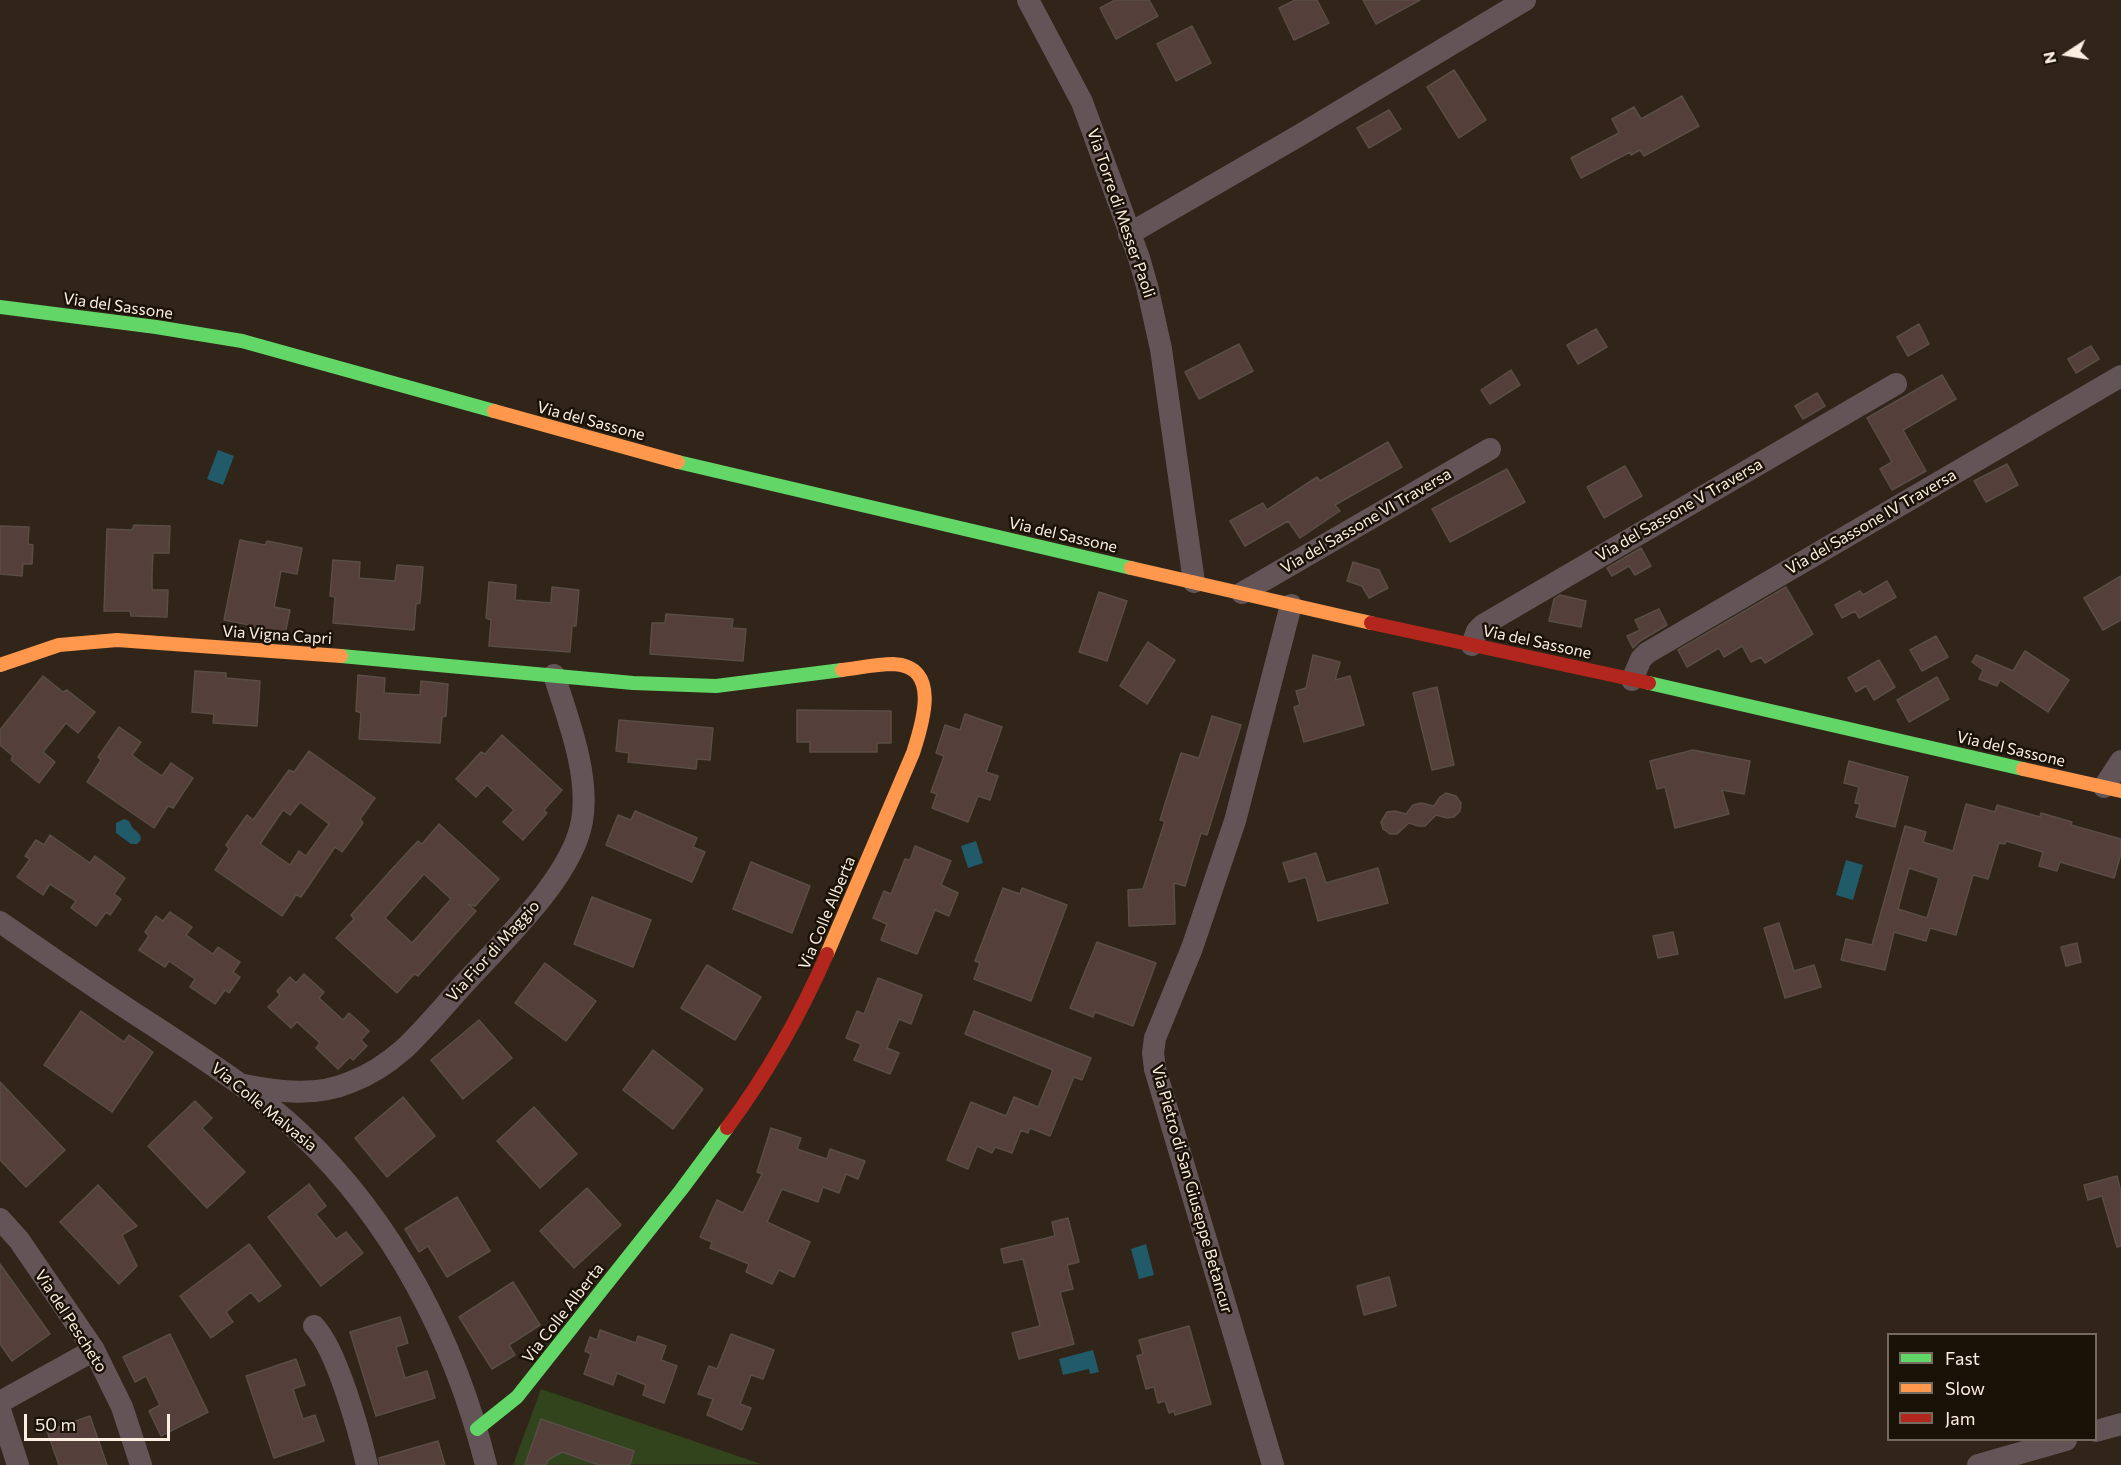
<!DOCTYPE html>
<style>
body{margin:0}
#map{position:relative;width:2121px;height:1465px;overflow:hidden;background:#302518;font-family:Commissioner,sans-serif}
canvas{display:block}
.legend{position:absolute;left:1887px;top:1333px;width:210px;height:108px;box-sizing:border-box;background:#1a1207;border:2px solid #746a5e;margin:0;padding:8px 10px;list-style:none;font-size:18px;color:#fceee0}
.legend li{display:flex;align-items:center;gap:12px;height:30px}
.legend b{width:30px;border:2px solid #746a5e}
.north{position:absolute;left:2037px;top:24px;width:60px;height:60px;-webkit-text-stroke:4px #1a1207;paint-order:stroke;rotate:258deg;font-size:16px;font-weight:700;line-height:24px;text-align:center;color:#fceee0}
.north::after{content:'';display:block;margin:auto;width:21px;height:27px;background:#fceee0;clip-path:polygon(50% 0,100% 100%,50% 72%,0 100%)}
.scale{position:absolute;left:24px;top:1414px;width:146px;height:27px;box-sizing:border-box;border:3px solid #fceee0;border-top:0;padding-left:8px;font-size:18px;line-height:21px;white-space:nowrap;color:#fceee0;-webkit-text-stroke:4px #1a1207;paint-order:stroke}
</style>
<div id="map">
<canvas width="2121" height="1465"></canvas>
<ul class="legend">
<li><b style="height:8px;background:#63d668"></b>Fast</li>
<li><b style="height:8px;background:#ff974d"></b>Slow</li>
<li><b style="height:8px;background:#b3261e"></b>Jam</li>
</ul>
<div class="north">N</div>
<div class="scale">50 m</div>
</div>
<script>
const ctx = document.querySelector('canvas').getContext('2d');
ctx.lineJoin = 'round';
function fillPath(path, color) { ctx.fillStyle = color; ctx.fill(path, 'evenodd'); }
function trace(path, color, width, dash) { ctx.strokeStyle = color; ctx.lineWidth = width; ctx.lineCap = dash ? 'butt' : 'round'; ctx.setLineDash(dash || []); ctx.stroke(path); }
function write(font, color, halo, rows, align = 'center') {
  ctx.font = font + ' Commissioner,sans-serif'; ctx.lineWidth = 5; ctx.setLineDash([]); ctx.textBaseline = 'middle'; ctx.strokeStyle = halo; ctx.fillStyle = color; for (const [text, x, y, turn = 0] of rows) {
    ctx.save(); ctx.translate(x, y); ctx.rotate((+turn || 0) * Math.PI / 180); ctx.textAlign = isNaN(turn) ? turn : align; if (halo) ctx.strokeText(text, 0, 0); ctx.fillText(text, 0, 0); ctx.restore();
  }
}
fillPath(new Path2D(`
 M541 1389 761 1464 513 1465Z`), '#31441c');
fillPath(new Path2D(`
 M218 450 234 456 223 485 207 479Z
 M124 819 129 821 132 827 140 835 141 840 137 844H131L116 833V823Z
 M976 841 983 863 968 868 961 846Z
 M1846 860 1863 865 1853 900 1836 895Z
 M1146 1244 1154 1275 1139 1279 1131 1249Z
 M1093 1350 1099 1372 1090 1374 1089 1369 1063 1375 1059 1359Z`), '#215a69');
const building = new Path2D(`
 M1115 0H1149L1158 16 1116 39 1100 8Z
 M1295 0H1317L1329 23 1294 40 1279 8Z
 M1363 0H1420L1376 24Z
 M1192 26 1211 63 1176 81 1157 44Z
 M1454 70 1486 120 1459 138 1427 87Z
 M1682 96 1699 126 1644 156 1640 150 1631 155 1630 152 1581 178 1571 158 1619 133 1612 119 1634 107 1641 119Z
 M1389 110 1401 129 1369 148 1357 128Z
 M1919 324 1929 344 1908 356 1897 337Z
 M1596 329 1607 347 1578 364 1567 345Z
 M1239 344 1253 371 1199 399 1185 372Z
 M2091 346 2099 359 2076 373 2068 359Z
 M1511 370 1520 385 1490 404 1481 390Z
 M1942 375 1956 399 1903 430 1926 471 1892 490 1880 469 1892 462 1867 418Z
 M1817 393 1825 406 1803 419 1795 406Z
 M1388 442 1402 467 1335 505 1340 511 1300 538 1288 521 1245 546 1230 521 1263 503 1267 510 1317 477 1320 481Z
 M2007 464 2018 485 1986 502 1974 481Z
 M1625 466 1642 496 1604 518 1587 487Z
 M1507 469 1525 502 1450 542 1432 509Z
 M134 525 170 526 169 553H153L152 573V590H168L167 617 131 616 130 611H104L107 529 132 530Z
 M0 526 29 527 28 544 33 545 32 564H23L22 576 0 574Z
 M240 540 265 545 267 541 302 548 297 574 281 571 274 607 290 610 285 634 250 630 249 625 224 620Z
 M1641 548 1651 566 1635 575 1629 566 1612 576 1607 568Z
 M333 560 360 562 359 578 395 581 397 565 423 567 420 603 416 604 414 630 333 623 335 597 330 596Z
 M1353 562 1379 570 1388 588 1369 598 1362 586 1347 581Z
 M2121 576V620L2103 630 2084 598Z
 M1887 581 1896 597 1859 618 1855 611 1842 618 1835 605 1860 591 1863 595Z
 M489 582 516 585 515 600 551 603 552 587 579 590 576 626H572L570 652 489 646 491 620 486 618Z
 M1786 587 1813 634 1765 663 1761 657 1751 662 1742 646 1724 657 1719 648 1687 667 1678 650Z
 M1099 592 1127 601 1107 661 1079 652Z
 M1560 595 1586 601 1581 627 1549 621 1554 599Z
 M1659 609 1667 625 1640 641 1633 648 1627 636 1640 630 1635 620Z
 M666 614 733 619 732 628 746 629 743 661 650 654 652 623H665Z
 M1936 636 1948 657 1922 671 1910 650Z
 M1148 642 1175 660 1147 704 1120 686Z
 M2025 651 2069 680 2048 712 2000 680 1997 686 1979 679 1983 670 1972 662 1976 655 2013 671Z
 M1313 655 1340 662 1335 680 1350 676 1364 725 1304 742 1294 707 1300 705 1296 691 1306 688Z
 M1879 660 1895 687 1874 700 1866 686 1856 692 1848 678Z
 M195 671 226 673V678L260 681 257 726 213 723 214 714 192 712Z
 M358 675 385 678 384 693 420 695 421 681 448 684 446 716 442 717 440 743 359 739 361 713 356 711Z
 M43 676 63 692 67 690 95 712 78 733 66 723 43 752 55 762 39 783 11 760 13 756 0 745V730Z
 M1937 677 1949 699 1909 722 1897 700Z
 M1437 687 1454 765 1432 770 1413 693Z
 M797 710 891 711V743H877V752H810V742H797Z
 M965 714 1002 727 986 772 998 776 990 800 978 796 968 822 932 808 937 794 931 792 944 756 936 753 945 725 960 730Z
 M1212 716 1241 725 1207 835 1201 833 1185 886 1174 883 1175 924 1129 926 1128 890 1143 889 1165 821 1160 820 1181 753 1199 758Z
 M619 720 713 728 710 760 697 759 696 769 628 762 629 753 616 751Z
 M119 727 141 742 132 755 144 764 162 776 171 763 193 778 173 808 168 806 154 828 87 782 101 760 98 757Z
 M502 735 562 790 544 810 547 813 523 840 503 822 514 810 487 785 476 797 456 779 481 752 485 754Z
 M1693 750 1750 761 1744 794 1722 790 1729 814 1675 828 1665 787 1657 789 1650 761Z
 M309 751 375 798 360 819 363 823 342 852 335 847 301 897 296 895 282 916 215 870 229 849 226 845 247 815 253 820 289 770 294 772ZM300 802 329 824 306 856 299 851 290 865 260 844 283 810 290 815Z
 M1849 761 1908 777 1895 827 1856 817 1860 804 1855 803 1859 787 1844 783Z
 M1446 793 1456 796 1461 803 1460 811 1454 817 1447 818 1436 815 1425 826H1418L1409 823 1397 834H1390L1383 829 1381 822 1387 812 1395 811 1406 814 1413 805 1421 803 1434 806 1440 797Z
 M1966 804 1995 812 1997 805 2040 817 2041 813 2072 822 2071 825 2121 839V854L2114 878 2060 862 2057 871 2039 866 2043 852 2006 841 2005 844 1999 843 1988 879 1973 875 1956 935 1930 928 1926 941 1894 932 1885 970 1841 960 1846 939 1872 945 1905 826 1926 832 1923 842 1953 851ZM1909 868 1939 878 1927 918 1898 909Z
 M635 811 697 838 693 847 705 852 692 882 606 845 618 815 631 820Z
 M439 824 499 879 475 906 468 904 476 911 418 976 414 974 397 993 336 938 354 919 351 915 393 868 418 841 422 844ZM424 874 451 899 412 943 385 918Z
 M50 835 90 863 95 856 125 878 114 894 121 899 110 915 106 912 96 926 71 908 76 901 50 884 43 895 17 877 30 859 25 856 36 840 44 845Z
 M915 846 951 861 941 885 958 893 949 916 935 910 917 954 881 940 887 924 873 918 884 891 891 894 905 859 910 860Z
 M1316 853 1326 883 1378 868 1388 903 1318 921 1306 877 1289 882 1283 863Z
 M751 862 810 886 792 933 733 909Z
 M1003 888 1020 894 1022 888 1067 905 1031 1001 974 979 980 963 975 961Z
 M592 897 651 920 633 967 574 944Z
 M170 912 192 927 186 935 213 954 218 947 240 962 233 972 240 977 229 993 225 990 215 1004 190 987 195 979 169 961 165 967 139 950 149 936 145 932 156 916 163 921Z
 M1779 923 1794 971 1814 965 1821 987 1785 998 1764 928Z
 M1673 932 1678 954 1658 958 1653 936Z
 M1097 942 1156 963 1133 1026 1095 1012 1093 1017 1070 1008Z
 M2077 943 2081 962 2066 966 2061 947Z
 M545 963 596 1001 566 1041 515 1003Z
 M707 965 761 997 735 1040 681 1008Z
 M304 974 324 992 319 998 343 1020 349 1013 369 1031 361 1040 367 1046 353 1060 350 1057 338 1069 316 1048 320 1043 297 1022 291 1028 268 1007 280 995 277 991 290 977 296 983Z
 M878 978 922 995 911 1024 899 1019 887 1048 899 1053 890 1074 854 1060 861 1044 846 1038 857 1011 864 1014Z
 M81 1011 124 1042 129 1035 153 1052 112 1112 44 1065Z
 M974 1011 1091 1058 1082 1080 1074 1077 1050 1136 1030 1128 1028 1133 1021 1130 1012 1153 995 1147 992 1153 977 1146 968 1169 947 1160 971 1102 1006 1116 1014 1097 1038 1107 1053 1070 965 1034Z
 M479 1020 512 1058 463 1099 431 1060Z
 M653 1050 703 1089 673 1129 623 1090Z
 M0 1082 65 1150 26 1187 0 1160Z
 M403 1097 435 1136 387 1177 355 1138Z
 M195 1101 212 1118 202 1128 245 1172 207 1208 148 1146Z
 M534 1107 577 1154 540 1188 497 1141Z
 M771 1128 801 1138 797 1149 827 1159 830 1149 865 1161 858 1179 846 1174 839 1193 823 1187 818 1202 782 1189 767 1222 810 1242 794 1277 779 1270 772 1284 746 1272 749 1264 710 1248 712 1242 700 1237 717 1200 743 1213 762 1174 757 1172Z
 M2117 1176 2121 1192V1246L2117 1247 2102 1196 2088 1200 2084 1185Z
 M309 1184 326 1206 316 1214 336 1239 346 1232 363 1253 321 1286 268 1217Z
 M98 1185 137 1226 122 1235 137 1266 119 1284 60 1222Z
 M587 1188 621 1225 574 1268 540 1231Z
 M457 1197 490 1251 447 1277 428 1246 419 1252 405 1229Z
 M1068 1218 1079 1262 1067 1265 1073 1289 1060 1292 1074 1344 1019 1359 1012 1333 1040 1326 1023 1259 1004 1263 1001 1249 1055 1236 1052 1222Z
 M249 1244 281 1286 259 1302 251 1292 226 1312 233 1322 211 1338 180 1296Z
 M0 1264 50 1334 12 1361 0 1344Z
 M1389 1277 1396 1306 1364 1315 1357 1286Z
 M513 1282 540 1325 509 1345 515 1355 492 1369 459 1317Z
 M400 1317 408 1343 396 1347 405 1378 427 1371 435 1398 376 1416 350 1332Z
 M1189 1326 1211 1404 1175 1415 1174 1411 1169 1413 1165 1401 1158 1403 1154 1387 1146 1389 1137 1356 1143 1354 1139 1340Z
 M600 1330 636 1343 638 1336 666 1346 661 1360 677 1366 664 1403 643 1395 646 1385 617 1373 613 1385 584 1374 591 1354 585 1351 590 1337 597 1340Z
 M170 1334 208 1412 161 1436 149 1411 160 1405 146 1376 135 1382 123 1357Z
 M731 1334 774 1350 763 1379 751 1375 740 1404 751 1408 742 1430 707 1415 713 1399 698 1394 709 1366 717 1369Z
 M296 1359 305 1385 293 1389 303 1419 315 1415 324 1441 274 1458 246 1376Z
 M90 1416 107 1465H59L47 1431Z
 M541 1419 634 1451 630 1465H599L562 1452 548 1460 546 1465H525Z
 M438 1441 445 1465H380L379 1458Z`);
fillPath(building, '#543f3a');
trace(building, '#594d46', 1.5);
trace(new Path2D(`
 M1028 0 1082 102 1139 258 1147 286 1161 349 1194 582
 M1129 234 1300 135 1525 0
 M1242 593 1490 449
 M1472 645 1477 631 1483 625 1896 384
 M1632 680 1641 659 1647 653 2121 376
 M2104 787 2121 761
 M0 922C51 957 102 993 154 1026 204 1059 256 1092 300 1133 394 1222 455 1341 486 1465
 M244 1085C280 1092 316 1097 351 1082 370 1075 389 1062 404 1049 425 1029 444 1006 463 985 501 943 572 878 582 821 590 775 568 719 554 675
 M0 1219 19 1240 94 1350 122 1407 141 1465
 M314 1326C337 1350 359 1431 367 1465
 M0 1402 94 1350
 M0 1410 18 1465
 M2096 1431 2121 1424
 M1273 1465 1155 1069 1153 1053 1155 1038 1192 948 1235 821 1291 605
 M1978 1465 2066 1440`), '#635557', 22);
trace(new Path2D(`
 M0 307 156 327 242 341 494 411
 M678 462 1131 568
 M341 656 633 683 716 686 842 670
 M1649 683 2023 769
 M477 1429 517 1397 681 1190 727 1128`), '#63d668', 14);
trace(new Path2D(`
 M494 411 678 462
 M1131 568 1371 623
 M0 665 59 645 117 640 341 656
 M2023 769 2121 791
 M827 954 913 753C922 725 942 666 893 664 877 664 858 668 842 670`), '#ff974d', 14);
trace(new Path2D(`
 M1371 623 1649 683
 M727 1128C767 1074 800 1016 827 954`), '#b3261e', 14);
write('16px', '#fceee0', '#1a1207', [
 ["Via Torre di Messer Paoli",1121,213,71],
 ["Via del Sassone",118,306,8],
 ["Via del Sassone",591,421,15],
 ["Via del Sassone V Traversa",1679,510,-30],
 ["Via del Sassone VI Traversa",1366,521,-30],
 ["Via del Sassone IV Traversa",1871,522,-30],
 ["Via del Sassone",1063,535,13],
 ["Via Vigna Capri",277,635,4],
 ["Via del Sassone",1537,642,12],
 ["Via del Sassone",2011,749,13],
 ["Via Colle Alberta",827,913,-67],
 ["Via Fior di Maggio",493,951,-48],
 ["Via Colle Malvasia",264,1107,39],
 ["Via Pietro di San Giuseppe Betancur",1192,1189,74],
 ["Via Colle Alberta",563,1313,-52],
 ["Via del Pescheto",71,1321,57]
]);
</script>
